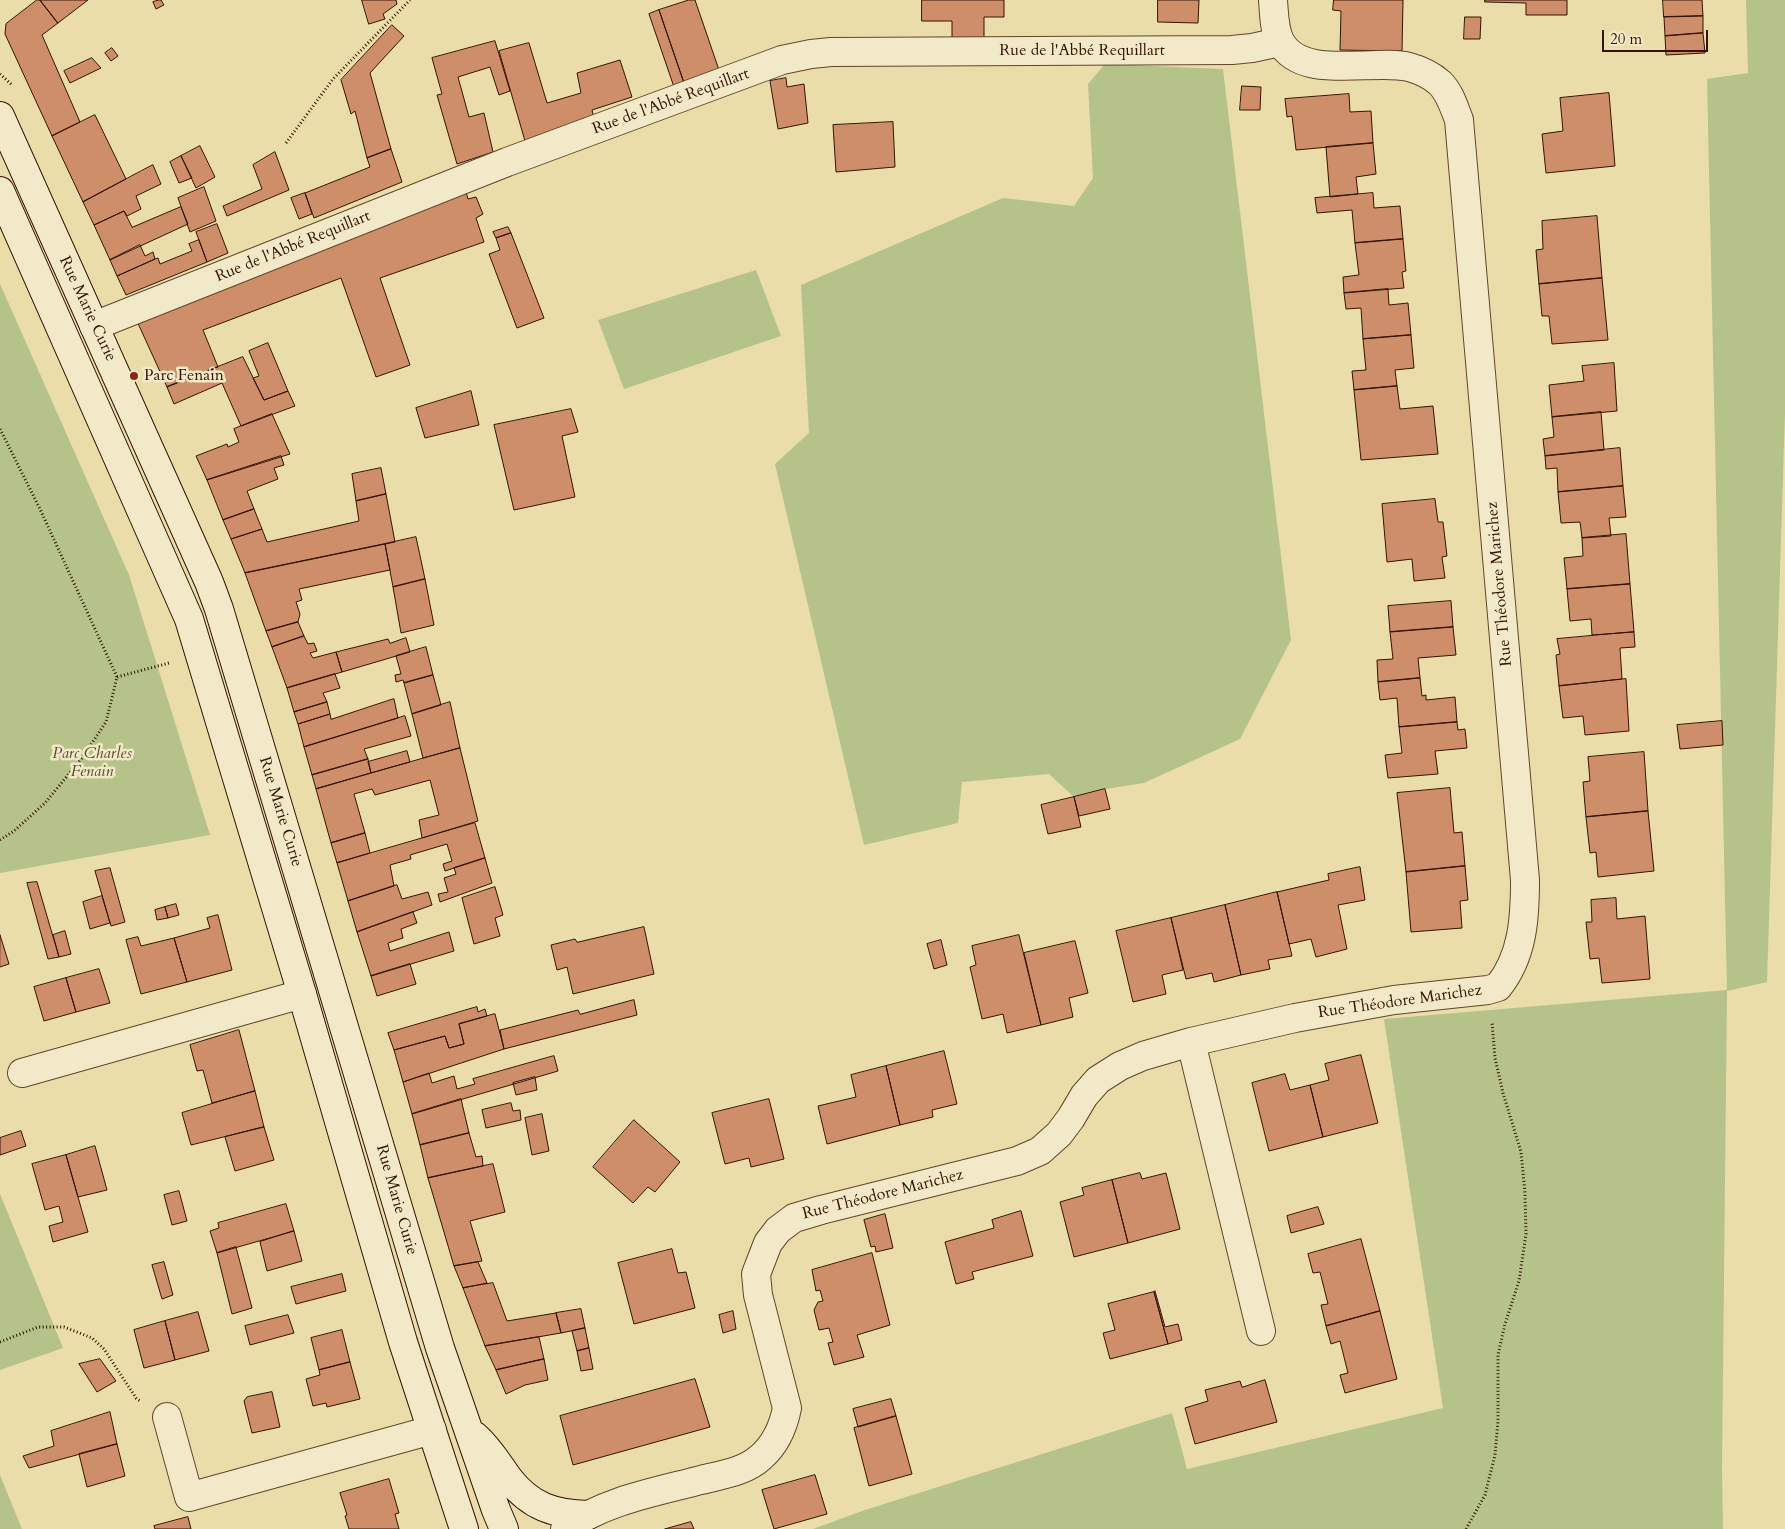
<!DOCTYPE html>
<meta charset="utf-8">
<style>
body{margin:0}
#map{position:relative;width:1785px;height:1529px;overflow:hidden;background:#eadda9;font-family:Cardo,serif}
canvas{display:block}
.scale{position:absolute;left:1602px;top:30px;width:106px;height:22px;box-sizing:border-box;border:2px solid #341303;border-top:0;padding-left:6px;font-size:15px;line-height:18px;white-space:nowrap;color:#341303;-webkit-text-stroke:4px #f1e9c7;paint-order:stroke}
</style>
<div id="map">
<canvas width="1785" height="1529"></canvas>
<div class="scale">20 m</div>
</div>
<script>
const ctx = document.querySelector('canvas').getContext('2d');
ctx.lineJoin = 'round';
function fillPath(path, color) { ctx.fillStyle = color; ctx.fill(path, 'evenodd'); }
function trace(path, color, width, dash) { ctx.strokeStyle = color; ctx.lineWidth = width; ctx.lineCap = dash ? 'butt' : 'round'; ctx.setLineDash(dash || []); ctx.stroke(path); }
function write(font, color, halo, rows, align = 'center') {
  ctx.font = font + ' Cardo,serif'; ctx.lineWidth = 5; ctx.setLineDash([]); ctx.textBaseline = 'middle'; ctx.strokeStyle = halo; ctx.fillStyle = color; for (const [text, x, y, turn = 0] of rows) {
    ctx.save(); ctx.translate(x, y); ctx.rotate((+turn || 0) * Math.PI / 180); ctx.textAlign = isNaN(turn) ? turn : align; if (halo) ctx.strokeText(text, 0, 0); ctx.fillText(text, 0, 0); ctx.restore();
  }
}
fillPath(new Path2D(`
 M1746 0H1785V412L1767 982 1727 991 1722 1468 1723 1529H813L862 1511 1172 1413 1187 1469 1443 1408 1384 1019 1727 990 1707 79 1748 73Z
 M1105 64 1223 69 1291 640 1240 739 1144 783 1105 789 1074 797 1049 774 962 782 958 823 864 845 775 464 809 433 801 285 1003 198 1074 206 1093 178 1088 84Z
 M756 270 781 336 624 389 598 320Z
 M0 284 129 575 210 835 0 873Z
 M0 1194 63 1348 0 1370Z
 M0 1475 22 1529H0Z`), '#b5c28a');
const building = new Path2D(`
 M37 0H40L58 23 42 35 80 122 52 136 5 34 6 24Z
 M40 0H88L58 23Z
 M159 0H161L164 5 156 9 153 2Z
 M362 0H396L397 4 383 14 385 19 369 24Z
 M689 0H695L719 70 684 83 659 10Z
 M922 0H1004V17H984V40H952V21H922Z
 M1158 0H1199L1198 23 1158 22Z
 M1334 0H1403L1402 51 1340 50 1341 11 1333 10Z
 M1485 0H1567V15H1526V3L1485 2Z
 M1663 0H1702L1703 16 1664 17Z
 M659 10 684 83 674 87 649 14Z
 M1703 16V33L1665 36 1664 17Z
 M1465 17H1481L1480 39H1464Z
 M392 25 404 36 370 73 391 149 367 158 355 111 351 114 341 80Z
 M1703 33 1705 53 1666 55 1665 36Z
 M495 41 510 91 499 95 490 67 458 77 469 117 484 113 493 152 457 164 437 95 442 94 432 58Z
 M529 43 547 103 581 93 577 73 620 60 632 97 592 110 594 118 525 141 499 51Z
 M112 48 118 56 111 61 105 53Z
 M92 58 101 68 70 83 64 71Z
 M786 78 787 87 804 84 808 123 778 129 770 81Z
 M1242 86 1261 87 1260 110H1240Z
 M1609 93 1615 166 1546 173 1542 134 1563 131 1560 98Z
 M1349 94 1350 112 1371 111 1373 143 1296 150 1292 116 1287 117 1285 99Z
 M95 115 126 179 83 202 52 136Z
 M893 122 895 167 836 172 833 125Z
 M1373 143 1376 174 1356 177 1358 194 1330 197 1326 147Z
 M200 146 215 177 196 188 181 156Z
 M391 149 402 182 314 218 305 193 370 167 367 158Z
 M275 152 289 190 227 216 223 206 262 189 253 165Z
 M181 156 192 178 179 183 170 162Z
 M153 165 161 184 136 196 141 209 127 216 124 211 94 225 83 202Z
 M204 187 216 221 190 232 178 198Z
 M466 192 468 199 476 197 483 214 476 218 484 242 380 278 410 365 376 377 341 278 203 330 218 367 167 387 136 319Z
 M305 193 312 214 299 219 291 198Z
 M1373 193 1374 208 1400 206 1403 239 1355 243 1352 210 1317 213 1315 198Z
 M181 207 188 224 110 260 94 225 124 211 132 227Z
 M1597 216 1602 278 1539 284 1536 250 1543 249 1542 221Z
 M217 224 228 253 207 262 196 232Z
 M508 227 511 233 496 238 493 232Z
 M511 233 544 318 517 328 489 254 500 250 496 238Z
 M1403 239 1406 271 1402 272 1404 288 1344 293 1343 277 1359 275 1355 243Z
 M199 240 207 262 126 295 117 276 155 259 158 258 160 264 192 251 189 244Z
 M140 245 145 256 153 252 155 259 117 276 110 260Z
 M1602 278 1608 340 1552 344 1549 316H1542L1539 284Z
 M1388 289 1389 305 1408 303 1411 335 1363 339 1361 308 1346 309 1344 293Z
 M1411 335 1414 368 1395 370 1397 386 1354 390 1352 371 1366 370 1363 339Z
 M268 343 288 391 264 400 253 378 259 376 249 351Z
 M243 357 264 400 288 391 295 406 241 426 222 383 174 404 167 387Z
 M1614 363 1617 411 1552 417 1549 385 1584 381 1582 366Z
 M1397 386 1400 409 1433 406 1438 454 1361 460 1354 390Z
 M471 391 479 425 425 438 416 408Z
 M571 409 578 432 562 436 575 497 514 510 494 425Z
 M1601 412 1604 450 1545 456 1543 439 1554 437 1552 417Z
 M272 414 290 454 207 480 196 456 227 444 228 447 239 442 234 429Z
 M1620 448 1623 486 1558 492 1557 468 1546 469 1545 456Z
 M281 456 284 465 274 468 278 479 247 491 254 509 223 520 207 480Z
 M381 468 386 494 356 501 352 474Z
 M1623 486 1626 517 1609 518 1611 536 1582 538 1580 522 1561 523 1558 492Z
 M386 494 395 542 245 573 231 539 262 529 267 542 359 521 356 501Z
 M1435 499 1438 522H1443L1447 556 1442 557 1445 578 1414 581 1412 559 1387 562 1382 504Z
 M254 509 262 529 231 539 223 520Z
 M1626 534 1630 584 1567 589 1564 558 1583 556 1582 538Z
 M416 537 425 579 393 587 385 544Z
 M385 544 390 570 299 589 302 600 296 602 300 614 298 622 266 631 245 573Z
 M425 579 434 625 401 633 393 587Z
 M1630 584 1634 632 1592 635 1591 619 1570 621 1567 589Z
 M1451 601 1453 627 1390 632 1388 606Z
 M298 622 304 636 272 647 266 631Z
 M1453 627 1456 655 1418 658 1420 678 1378 682 1377 660 1393 659 1390 632Z
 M1634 632 1635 647 1620 648 1622 679 1559 686 1556 655 1560 654 1557 639Z
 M304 636 308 644 314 643 317 651 310 653 313 658 336 652 342 672 287 688 272 647Z
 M406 638 410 652 342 672 336 652 388 639 390 643Z
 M426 647 433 675 404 683 403 680 396 682 395 675 401 674 396 656Z
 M335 674 340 688 323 693 327 702 294 712 287 688Z
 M433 675 441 705 412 714 404 683Z
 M1420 678 1422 696 1426 695V700L1455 697 1457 722 1399 727 1397 698 1380 700 1378 682Z
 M1626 679 1629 731 1585 735 1583 716 1563 718 1559 686Z
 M394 699 398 718 304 747 298 724 330 714 331 719Z
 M327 702 330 714 298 724 294 712Z
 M450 702 460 748 423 758 412 714Z
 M405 716 411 736 364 749 368 759 312 775 304 747Z
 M1722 721 1723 745 1680 749 1677 725Z
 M1457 722 1458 730 1465 729 1467 748 1435 751 1438 774 1388 778 1385 755 1402 753 1399 727Z
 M460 748 478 821 422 838 419 820 439 815 430 780 375 795 372 789 354 794 365 833 331 843 316 789Z
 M407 751 410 762 371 773 368 762Z
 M1644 752 1648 811 1586 817 1583 782 1590 781 1588 757Z
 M368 759 371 773 316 789 312 775Z
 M1450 788 1454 833 1462 832 1465 866 1406 872 1397 793Z
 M1105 789 1110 809 1079 816 1074 797Z
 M1074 797 1081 827 1048 834 1041 805Z
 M1648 811 1654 871 1598 877 1596 852 1590 853 1586 817Z
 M475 823 485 858 445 871 443 864 452 861 447 844 410 855 411 859 390 865 394 886 348 901 337 863Z
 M365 833 370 853 337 863 331 843Z
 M485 858 492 883 440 902 438 894 448 892 444 878 456 874 454 868Z
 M1465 866 1468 900 1460 901 1462 928 1411 932 1406 872Z
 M1360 867 1365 900 1338 905 1347 949 1316 957 1311 939 1289 944 1277 892 1329 880 1328 874Z
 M110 868 125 922 111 926 95 871Z
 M37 882 59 957 48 959 27 883Z
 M397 885 402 899 428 892 432 905 357 932 348 901Z
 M495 887 503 915 495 918 500 936 474 944 462 898Z
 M1277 892 1292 956 1268 960 1270 969 1241 975 1225 905Z
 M102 896 110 923 90 929 83 902Z
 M1616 898 1617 919 1645 916 1650 979 1602 983 1599 958 1590 959 1586 922H1592L1591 900Z
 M176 904 179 915 168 918 165 907Z
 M1225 905 1241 975 1214 982 1212 973 1186 979 1171 918Z
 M165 907 168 918 157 920 155 910Z
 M413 912 417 923 401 929 403 938 388 943 390 951 449 932 454 951 371 976 357 932Z
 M218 915 232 970 187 982 174 938 210 928 207 918Z
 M1171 918 1183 970 1162 975 1166 994 1133 1002 1116 931Z
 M644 927 654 974 573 994 567 967 557 970 551 945 575 939 577 942Z
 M65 931 71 954 59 957 53 935Z
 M0 935 9 964 0 967Z
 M1019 935 1041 1025 1007 1033 1003 1014 982 1019 970 967 976 965 972 946Z
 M138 937 141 946 174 938 187 982 141 994 126 940Z
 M941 940 947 965 934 969 927 944Z
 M1075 941 1088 993 1069 998 1073 1017 1041 1025 1024 953Z
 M410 964 416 984 377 996 371 976Z
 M99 969 110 1003 76 1012 66 978Z
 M66 978 76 1012 44 1021 34 987Z
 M634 1000 637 1015 504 1049 500 1030 578 1010 580 1014Z
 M477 1007 478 1012 485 1009 487 1016 459 1024 464 1044 449 1048 445 1036 394 1050 388 1033Z
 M495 1014 504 1049 403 1082 394 1050 445 1036 449 1048 464 1044 459 1024Z
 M239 1030 255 1091 212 1103 203 1070 197 1071 190 1045Z
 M944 1051 957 1104 932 1110 933 1117 900 1125 886 1066Z
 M1361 1055 1378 1123 1323 1137 1310 1085 1329 1080 1325 1064Z
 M554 1056 558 1071 412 1114 403 1082 429 1073 432 1083 454 1076 457 1089 475 1084 473 1079Z
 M886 1066 900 1125 827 1144 818 1106 856 1097 851 1075Z
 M1285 1074 1290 1090 1310 1085 1323 1137 1269 1151 1252 1083Z
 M535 1077 537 1090 516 1095 513 1083Z
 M255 1091 264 1127 191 1145 182 1113Z
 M461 1099 469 1133 420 1145 412 1114Z
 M769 1099 784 1159 751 1167 749 1158 725 1164 712 1113Z
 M511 1103 513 1111 520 1110 521 1120 486 1128 482 1110Z
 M542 1114 549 1151 532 1155 525 1118Z
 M634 1120 680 1162 655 1192 648 1187 633 1203 593 1167Z
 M264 1127 274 1160 235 1171 225 1137Z
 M21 1131 26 1146 0 1155V1138Z
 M469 1133 476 1157 482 1156 483 1166 428 1178 420 1145Z
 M95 1146 107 1190 78 1197 66 1155Z
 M66 1155 88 1232 53 1242 49 1226 63 1222 59 1206 45 1210 32 1164Z
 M493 1164 505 1212 470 1221 482 1261 454 1266 428 1178Z
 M1140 1173 1142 1179 1166 1173 1180 1229 1128 1243 1112 1180Z
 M1112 1180 1128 1243 1074 1257 1060 1202 1084 1195 1082 1188Z
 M179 1191 187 1221 172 1225 164 1195Z
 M286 1204 294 1231 217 1253 210 1231 219 1228 218 1223Z
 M1318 1207 1324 1224 1291 1233 1287 1216Z
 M1021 1211 1033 1256 972 1272 974 1279 956 1284 945 1242 994 1228 992 1220Z
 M885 1214 893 1248 876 1252 875 1246 871 1247 864 1220Z
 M294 1231 302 1261 267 1271 260 1242Z
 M1361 1239 1380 1311 1326 1326 1321 1305 1328 1304 1320 1272 1313 1273 1308 1254Z
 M236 1247 252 1308 232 1314 217 1253Z
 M672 1249 678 1273 686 1272 695 1308 634 1324 618 1263Z
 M872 1253 890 1325 857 1335 864 1357 834 1365 828 1343 833 1342 829 1328 819 1330 814 1310 818 1302 823 1301 820 1290 816 1291 812 1270Z
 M164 1262 173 1295 162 1299 152 1265Z
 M478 1262 487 1283 463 1288 454 1266Z
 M342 1274 346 1291 296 1304 291 1287Z
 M493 1283 507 1321 556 1313 561 1333 485 1346 463 1288Z
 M1155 1291 1165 1327 1178 1324 1182 1340 1168 1344 1154 1292Z
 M1154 1292 1168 1344 1110 1359 1103 1333 1115 1330 1108 1304Z
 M581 1309 585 1328 561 1333 556 1313Z
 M733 1311 736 1329 723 1333 719 1315Z
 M1380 1311 1397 1379 1345 1393 1340 1375 1348 1373 1340 1341 1331 1344 1326 1326Z
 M198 1312 209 1351 175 1360 165 1321Z
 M288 1315 294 1333 250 1345 245 1326Z
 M165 1321 175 1360 144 1368 134 1330Z
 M585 1328 589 1348 577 1351 572 1331Z
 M342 1330 350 1362 319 1370 311 1338Z
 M539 1337 544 1359 496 1370 485 1346Z
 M589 1348 593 1369 581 1371 577 1351Z
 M100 1359 116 1381 97 1392 79 1364Z
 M544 1359 548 1380 525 1385 506 1394 496 1370Z
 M350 1362 360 1399 327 1407 326 1403 313 1406 306 1379 320 1375 319 1370Z
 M695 1379 710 1427 573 1465 560 1416Z
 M1265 1380 1277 1422 1195 1444 1185 1408 1208 1401 1205 1390 1240 1381 1242 1387Z
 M272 1392 280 1427 252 1433 244 1401 247 1397Z
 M891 1399 896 1416 858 1427 853 1409Z
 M110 1412 117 1444 29 1468 23 1456 54 1446 51 1431Z
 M896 1416 912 1474 869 1486 854 1428Z
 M117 1444 125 1476 87 1487 79 1454Z
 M815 1475 827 1514 774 1529 762 1490Z
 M389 1479 399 1513 395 1514 399 1529H349L345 1516 347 1515 340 1493Z
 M188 1517 191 1529H155L154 1526Z
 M691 1522 694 1529H665Z`);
fillPath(building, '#ce8e6a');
trace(building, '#341303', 1);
const street = new Path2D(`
 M94 326 507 162 782 60 811 54 831 52 1232 50 1252 48 1280 42
 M1191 1042 1261 1331
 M22 1073 302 994
 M167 1417 189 1497 432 1430
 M565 1529C604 1501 655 1492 701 1480 721 1475 745 1472 761 1457 776 1444 783 1428 787 1408L758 1295 756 1274 768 1243 778 1230 794 1218 821 1210 1017 1161 1040 1151 1059 1134 1071 1118 1084 1096 1098 1080 1120 1066 1143 1056 1191 1042 1295 1018 1394 1000 1488 990 1498 987C1523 956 1525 918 1525 880L1459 120C1454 107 1450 93 1440 83 1432 76 1420 70 1409 67 1374 58 1301 82 1280 41 1274 29 1274 13 1273 0`);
const secondary = new Path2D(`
 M0 116 209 582 219 609 440 1348 496 1510 504 1529
 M0 191 189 619 302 994 403 1342 464 1529
 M475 1436C490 1449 498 1464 509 1479 531 1507 554 1514 588 1515`);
trace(street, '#62462c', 30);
trace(secondary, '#341303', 30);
trace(new Path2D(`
 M0 74 12 85
 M286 143 333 79 410 0
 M0 429 40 509 117 677
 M0 840 14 831 45 803 82 758 106 722 117 677 169 663
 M0 1342 38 1327H64L92 1338 104 1349 136 1398 141 1402
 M1466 1529 1485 1495 1495 1455 1498 1421V1355L1505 1324 1519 1281 1526 1234 1525 1193 1521 1152 1503 1093 1495 1058 1492 1023`), '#341303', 3, [1, 2.5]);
trace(street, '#f1e9c7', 28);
trace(secondary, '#f1e9c7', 28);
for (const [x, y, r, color] of [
 [134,376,5,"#8f2418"]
]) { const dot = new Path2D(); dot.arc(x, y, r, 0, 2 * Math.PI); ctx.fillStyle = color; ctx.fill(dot); trace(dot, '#f1e9c7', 2); }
write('16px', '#341303', '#f1e9c7', [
 ["Rue de l'Abbé Requillart",1082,51],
 ["Rue de l'Abbé Requillart",671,102,-20],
 ["Rue de l'Abbé Requillart",293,247,-22],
 ["Rue Marie Curie",87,309,65],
 ["Rue Théodore Marichez",1500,584,-95],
 ["Rue Marie Curie",280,812,73],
 ["Rue Théodore Marichez",1400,1002,-8],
 ["Rue Théodore Marichez",883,1195,-14],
 ["Rue Marie Curie",396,1200,74]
]);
write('16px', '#341303', '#f1e9c7', [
 ["Parc Fenain",144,376]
], 'left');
write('italic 16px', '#5b482c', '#f1e9c7', [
 ["Parc Charles",92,754],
 ["Fenain",92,772]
]);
</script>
